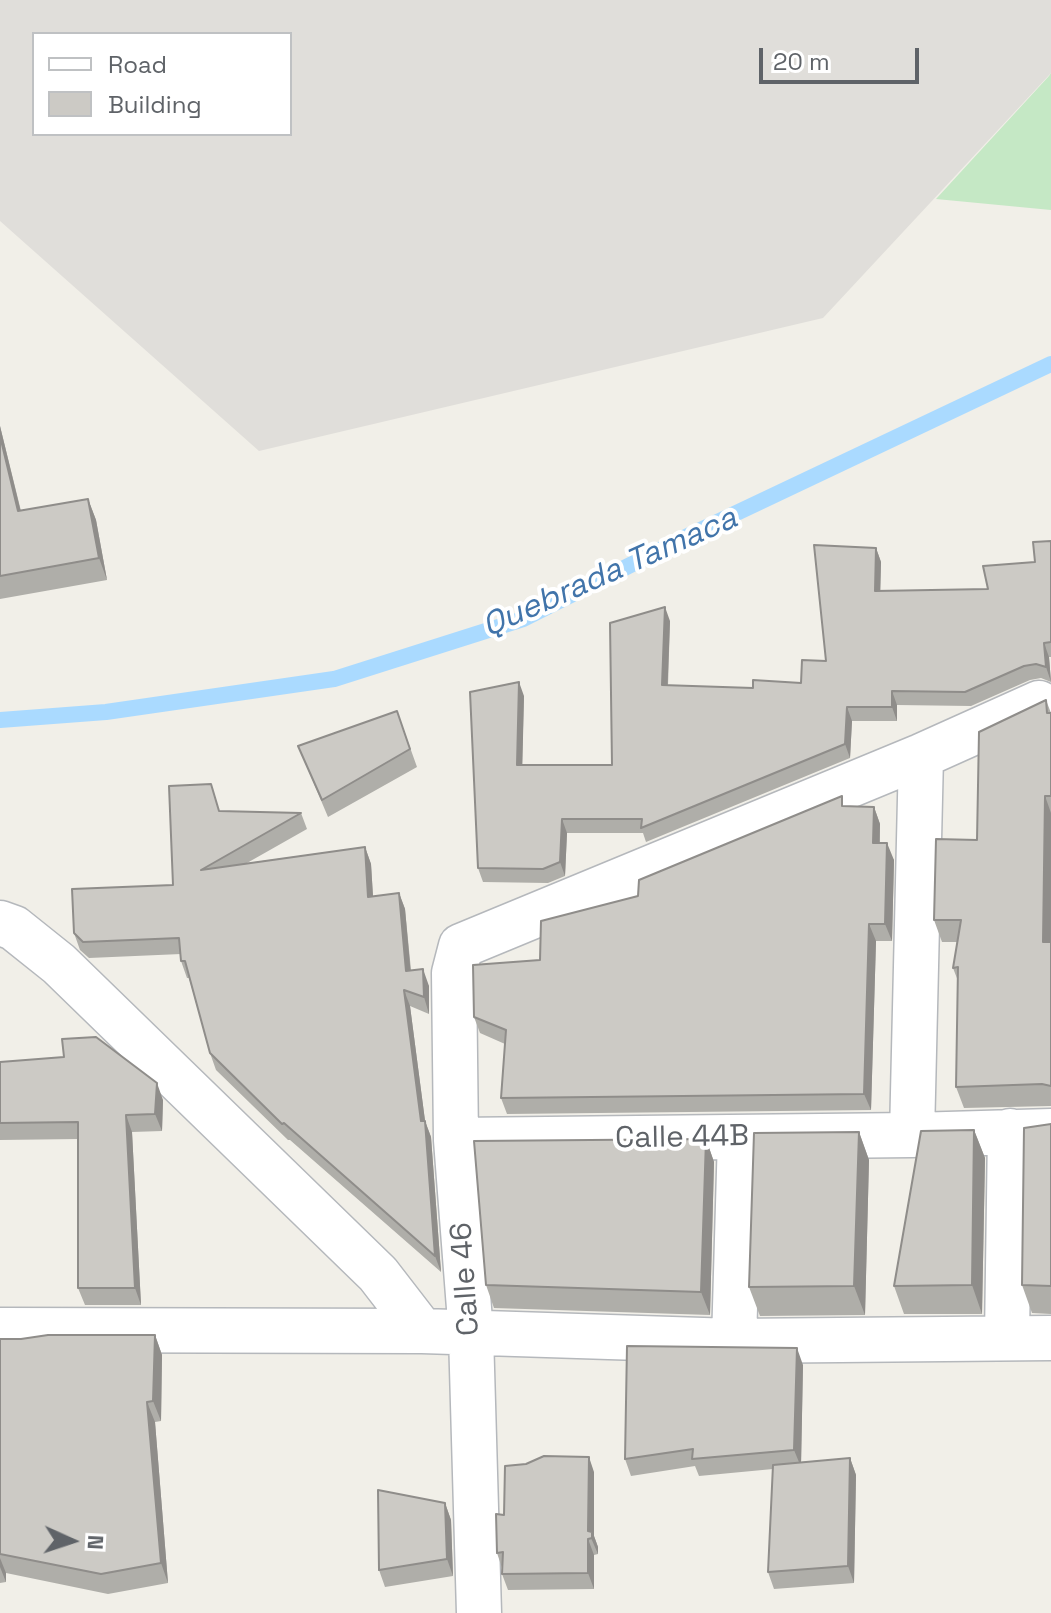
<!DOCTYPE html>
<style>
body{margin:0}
#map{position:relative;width:1051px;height:1613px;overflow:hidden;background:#f1efe8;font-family:"Space Grotesk",sans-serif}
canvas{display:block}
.legend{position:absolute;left:32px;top:32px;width:260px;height:104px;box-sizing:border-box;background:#fff;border:2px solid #bfc1c3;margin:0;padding:10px 14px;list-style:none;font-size:24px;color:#5f6368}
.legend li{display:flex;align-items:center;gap:16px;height:40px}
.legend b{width:40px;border:2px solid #bfc1c3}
.north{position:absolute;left:32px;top:1501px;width:80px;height:80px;-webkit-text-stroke:6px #fff;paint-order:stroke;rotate:93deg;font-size:22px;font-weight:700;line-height:32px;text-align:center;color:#5f6368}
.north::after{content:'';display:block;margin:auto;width:28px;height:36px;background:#5f6368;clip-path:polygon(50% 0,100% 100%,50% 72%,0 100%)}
.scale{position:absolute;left:759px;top:48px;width:160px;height:36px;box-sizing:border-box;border:4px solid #5f6368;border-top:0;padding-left:10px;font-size:24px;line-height:28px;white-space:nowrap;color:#5f6368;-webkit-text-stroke:6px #fff;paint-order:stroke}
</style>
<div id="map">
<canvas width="1051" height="1613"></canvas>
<ul class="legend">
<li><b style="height:10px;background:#fff"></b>Road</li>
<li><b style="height:22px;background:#cccac5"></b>Building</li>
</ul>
<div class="north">N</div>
<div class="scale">20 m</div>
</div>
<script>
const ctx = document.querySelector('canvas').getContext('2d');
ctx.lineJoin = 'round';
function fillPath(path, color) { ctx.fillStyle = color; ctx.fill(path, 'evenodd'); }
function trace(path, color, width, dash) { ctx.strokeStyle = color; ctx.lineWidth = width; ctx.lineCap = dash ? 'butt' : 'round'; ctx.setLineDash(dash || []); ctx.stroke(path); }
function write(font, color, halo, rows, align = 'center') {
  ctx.font = font + ' "Space Grotesk",sans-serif'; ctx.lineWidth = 8; ctx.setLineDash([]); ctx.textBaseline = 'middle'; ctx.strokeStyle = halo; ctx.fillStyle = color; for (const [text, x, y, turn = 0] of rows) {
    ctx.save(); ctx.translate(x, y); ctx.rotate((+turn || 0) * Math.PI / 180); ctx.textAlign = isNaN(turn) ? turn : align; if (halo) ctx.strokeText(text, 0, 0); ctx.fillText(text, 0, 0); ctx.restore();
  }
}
fillPath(new Path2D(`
 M0 0H1051V73L823 318 259 451 0 221ZM34 34H290V134H34Z`), '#e0deda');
fillPath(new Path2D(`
 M1051 73V210L936 199 1049 76Z`), '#c5e8c5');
trace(new Path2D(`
 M0 720 106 712 334 679 523 619 690 535 1051 364`), '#aadaff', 16);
const street = new Path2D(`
 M0 923 14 928 59 964 378 1274 422 1331
 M912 1135 921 756
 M456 1140 912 1135 1051 1131
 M0 1330 422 1331 734 1341 1051 1338
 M1007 1337 1010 1131
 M734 1341 740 1137
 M479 1613 471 1334 456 1140 454 973 461 946 921 756 1039 703`);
trace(street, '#b5b8bc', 47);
trace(street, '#fff', 44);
fillPath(new Path2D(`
 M0 426 21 511 88 499 96 520 107 580 0 599Z
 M1051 541V657H1049L1051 682 1041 678 1030 680 971 706 897 705V721H852L850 758 646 842 643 833H567L565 876 548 883 483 882 478 868 524 696 522 765H612L670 621 668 686 753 688 801 683 826 661 876 548 881 562 880 591 988 589 1035 562Z
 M1046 700 1051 713V1106L964 1108 956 1087 958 981 953 968 957 942H942L934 920 977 840Z
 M397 711 417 767 328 817 298 746Z
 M846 806 874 807 880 824V843L894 860 892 941H876L871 1110 507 1114 501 1098 505 1044 480 1033 474 1017 540 960 638 896Z
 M220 811 301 813 307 829 247 863 365 847 371 864 373 896 399 893 405 909 411 970 429 986V1014L410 1006 425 1121 431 1137 441 1272 290 1140H288L216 1070 210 1053 189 978H187L181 961V954L89 958 80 950 74 933 173 885Z
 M0 1062 163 1100 162 1131 132 1132 141 1305H85L78 1288V1139L0 1140Z
 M1051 1124V1314L1032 1313 1022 1285Z
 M974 1130 985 1158 982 1314H904L894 1286Z
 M859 1132 869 1160 865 1315 760 1316 749 1287Z
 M706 1139 714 1162 710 1315 494 1308 486 1285Z
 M155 1335 162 1355 161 1421 155 1422 168 1583 108 1594 6 1573V1582L0 1583V1339Z
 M803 1365 801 1462 850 1458 856 1475 854 1583 774 1589 768 1572 773 1469 699 1476 695 1466 631 1476 625 1459Z
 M594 1472V1536L598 1547V1554L594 1555V1589L508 1590 502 1574V1568L497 1553 504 1515Z
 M445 1503 451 1520 453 1576 385 1587 379 1570Z`), '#afaea9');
fillPath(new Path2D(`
 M0 426 26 533 18 511 0 436Z
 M88 499 96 520 107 580 99 558Z
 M876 548 881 562 880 605 875 591Z
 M665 607 670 621 667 700 662 685Z
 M1044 643 1049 657 1051 682 1046 667Z
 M519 682 524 696 522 779 517 765Z
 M892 691 897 705V721L892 707Z
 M847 707 852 721 850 758 845 744Z
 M1045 796 1051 813V963L1043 942Z
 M874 807 880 824 879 860 873 843Z
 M562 819 567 833 565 876 560 862Z
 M887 843 894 860 892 941 885 924Z
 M365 847 371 864 374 913 368 897Z
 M399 893 405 909 412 987 406 971Z
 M869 924 876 941 871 1110 864 1094Z
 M423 969 429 986V1014L424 997Z
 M404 990 410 1006 426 1128 425 1121 431 1137 441 1272 435 1256 421 1121Z
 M157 1083 163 1100 162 1131 155 1114Z
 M126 1115 132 1132 141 1305 135 1288Z
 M974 1130 985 1158 982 1314 972 1285Z
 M859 1132 869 1160 865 1315 854 1286Z
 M706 1139 714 1162 710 1315 701 1292Z
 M155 1335 162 1355 161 1421 153 1401Z
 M797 1348 803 1365 801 1467 794 1450Z
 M147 1402 155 1422 168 1583 161 1563Z
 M589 1457 594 1472V1536L598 1547V1554L588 1531Z
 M850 1458 856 1475 854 1583 848 1566Z
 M445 1503 451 1520 453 1576 447 1559Z
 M588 1539 594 1555V1589L588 1573Z
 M0 1558 6 1573V1582L0 1567Z`), '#8f8d8a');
const building = new Path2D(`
 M0 436 18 511 88 499 99 558 0 576Z
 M1051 541V642L1044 643 1046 667 1036 664 1024 666 965 692 892 691V707H847L845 744 641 828 642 819H562L560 862 543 869 478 868 470 692 519 682 517 765H612L610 623 665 607 662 685 753 688V680L801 683 802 660 826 661 814 545 876 548 875 591 988 589 983 566 1035 562 1033 542Z
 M1046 700 1047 713H1051V796H1045L1043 942H1051V1086L1042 1084 956 1087 958 967 953 968 961 920H934L936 839 977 840 979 732Z
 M397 711 410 749 322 800 298 746Z
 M211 784 219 811 301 813 201 870 365 847 368 897 399 893 406 971 423 969 424 997 404 990 421 1121H425L435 1256 284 1123 282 1124 210 1053 185 961H181L179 938 83 942 74 933 72 889 173 885 169 786Z
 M842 796V806L874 807 873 843H887L885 924H869L864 1094 501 1098 506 1030 474 1017 473 965 540 960 541 921 638 896 639 880Z
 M96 1037 157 1083 155 1114 126 1115 135 1288H78V1122L0 1123V1062L64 1057 62 1039Z
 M1051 1124V1286L1022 1285 1024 1128Z
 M974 1130 972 1285 894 1286 921 1131Z
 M859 1132 854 1286 749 1287 754 1133Z
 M706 1139 701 1292 486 1285 474 1141Z
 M48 1335H155L153 1401 147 1402 161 1563 101 1574 0 1554V1339H21Z
 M627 1346 797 1348 794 1450 692 1459 693 1449 625 1459Z
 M544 1456 589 1457 588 1531 592 1532V1538L588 1539V1573L502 1574 503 1552 497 1553 496 1514 504 1515 505 1466 526 1464Z
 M850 1458 848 1566 768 1572 773 1465Z
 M378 1490 445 1503 447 1559 379 1570Z`);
fillPath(building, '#cccac5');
trace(building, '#8f8d8a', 2);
write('30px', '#5f6368', '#fff', [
 ["Calle 44B",682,1138,-1],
 ["Calle 46",466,1279,-94]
]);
write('italic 32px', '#4174aa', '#fff', [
 ["Quebrada Tamaca",610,573,-24]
]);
</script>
